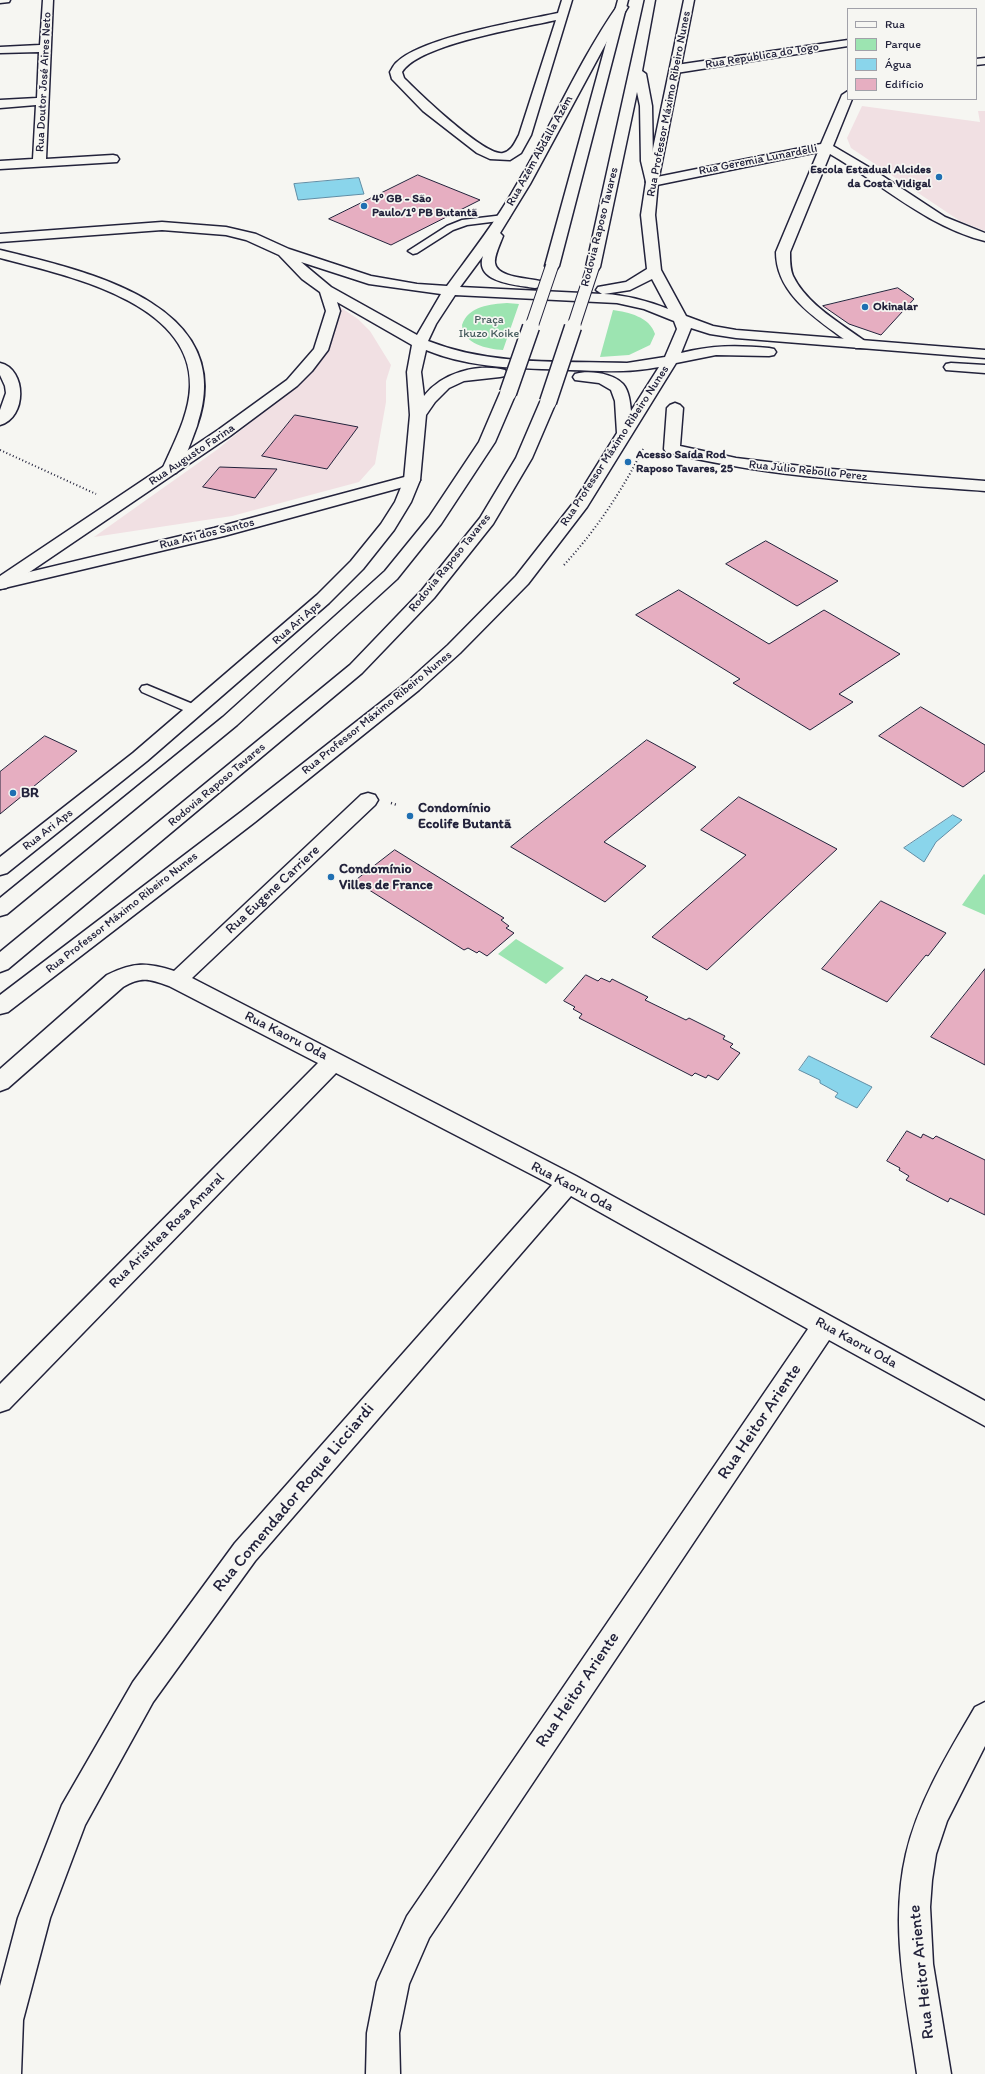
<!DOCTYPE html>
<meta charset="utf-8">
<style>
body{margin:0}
#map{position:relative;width:985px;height:2074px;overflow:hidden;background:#f6f6f2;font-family:Itim,sans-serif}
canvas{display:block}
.legend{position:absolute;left:847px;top:8px;width:130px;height:92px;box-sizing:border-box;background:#f6f6f2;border:1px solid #a1a1a9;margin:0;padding:5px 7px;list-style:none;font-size:12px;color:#22223b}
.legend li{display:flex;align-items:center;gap:8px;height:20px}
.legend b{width:20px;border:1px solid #a1a1a9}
</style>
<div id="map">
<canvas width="985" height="2074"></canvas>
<ul class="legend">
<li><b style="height:5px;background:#f6f6f2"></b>Rua</li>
<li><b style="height:11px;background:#9ce4b1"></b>Parque</li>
<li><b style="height:11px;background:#8ad5eb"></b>Água</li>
<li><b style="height:11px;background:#e6aec1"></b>Edifício</li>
</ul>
</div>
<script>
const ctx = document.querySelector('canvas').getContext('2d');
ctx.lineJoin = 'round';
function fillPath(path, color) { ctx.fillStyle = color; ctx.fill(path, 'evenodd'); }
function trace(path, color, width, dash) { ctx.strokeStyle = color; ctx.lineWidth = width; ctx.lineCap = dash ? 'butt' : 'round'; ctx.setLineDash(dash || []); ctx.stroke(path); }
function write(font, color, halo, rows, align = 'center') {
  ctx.font = font + ' Itim,sans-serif'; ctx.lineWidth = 3.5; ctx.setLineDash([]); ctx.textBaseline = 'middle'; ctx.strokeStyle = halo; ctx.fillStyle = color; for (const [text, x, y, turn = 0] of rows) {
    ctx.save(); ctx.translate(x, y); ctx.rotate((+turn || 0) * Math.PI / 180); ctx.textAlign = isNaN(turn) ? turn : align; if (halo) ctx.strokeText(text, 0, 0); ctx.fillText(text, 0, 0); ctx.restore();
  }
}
fillPath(new Path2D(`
 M862 106 980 122 978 111H985V231L960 221 851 148 847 138Z
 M340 307 358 319 370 331 391 365 386 381V402L375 464 359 482 232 516 94 537 218 449 311 373 330 346Z`), '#f1e0e3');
fillPath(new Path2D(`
 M507 303 519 304 503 350C487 349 463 344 462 325 468 306 491 304 507 303Z
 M613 310C628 312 650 317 655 334L650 345 629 355 600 357Z
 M984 874 985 875V915L962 905Z
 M516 939 564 968 546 984 498 954Z`), '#9ce4b1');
const water = new Path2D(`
 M359 178 364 194 298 200 294 184Z
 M953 815 962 820 936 842 924 862 904 848Z
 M809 1056 872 1087 857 1108 835 1097 838 1093 820 1083V1080L799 1070Z`);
fillPath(water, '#8ad5eb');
trace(water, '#608da5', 1);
const building = new Path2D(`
 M418 175 480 200 391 245 329 219Z
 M898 288 914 299 881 335 849 324 823 306Z
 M295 415 358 427 327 469 262 456Z
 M220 467 277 469 255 498 203 487Z
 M766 541 838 581 797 606 726 564Z
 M679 590 769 644 824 610 900 654 839 694 853 702 810 730 733 683 740 679 636 615Z
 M921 707 985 745V771L963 787 879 736Z
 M45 736 77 751 0 814V772Z
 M647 740 696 767 604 842 646 866 605 902 511 847Z
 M739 797 837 849 707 970 652 937 746 855 701 830Z
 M395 850 504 918 501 920 509 926 506 928 514 933 487 956 479 951 477 953 468 948 464 950 355 881Z
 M881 901 946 933 928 956 926 955 887 1002 822 969Z
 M985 969V1065L931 1037Z
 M586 975 598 981 601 978 610 982 612 979 648 997 645 1000 686 1020 689 1018 725 1036 723 1039 733 1044 730 1047 740 1053 718 1080 708 1075 706 1078 695 1073 692 1076 579 1018 582 1014 573 1009 575 1007 564 1001Z
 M907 1131 921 1138 923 1134 933 1139 936 1136 985 1160V1215L950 1198 948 1202 906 1180 909 1176 899 1170 900 1168 887 1161Z`);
fillPath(building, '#e6aec1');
trace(building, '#22223b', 1);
const lane = new Path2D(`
 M504 215 509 218 507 220 467 225 453 230 417 253 413 254 408 251 447 226 462 220Z
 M147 685 200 707 202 710 200 713H190L142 692 140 689 142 686Z`);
const street = new Path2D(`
 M0 0H10L9 2 0 3Z
 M43 0H53L46 159 113 155 117 156 119 159 117 162 0 169V161L33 159 36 105 0 108V100L37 98 39 52 0 53V47L40 45Z
 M562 0H572L531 135 521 153 510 160 490 159 477 153 423 111 392 79 390 72C392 69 394 64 397 62 423 37 521 21 558 13ZM556 20 519 135C515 142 512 151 503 153 485 157 418 92 404 78L402 72C419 44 522 28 556 20Z
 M848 40V46L676 73 670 69 676 65Z
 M985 58V64L976 65V59Z
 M848 91V99H852L833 146 872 169 945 217 985 233V241C926 226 882 184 830 154L790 252C790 260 790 269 793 276 807 305 842 324 866 342L868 345 866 348H856C824 323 776 298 776 252L818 152 652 186 646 182 652 178 821 144 842 95Z
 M0 250C86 271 240 304 197 426 191 442 185 460 176 473H164L162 470C173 444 189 416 190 387 193 301 64 275 0 258Z
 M675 403 680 405 683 408 680 446 736 458 818 468 985 481V491C878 483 771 478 666 452L664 449 667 408 670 405Z
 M412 475 418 477 420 480 418 483 224 536 0 589V579L214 528Z
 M368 793 375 795 378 800 375 805 192 978 576 1176 985 1401V1426L829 1340 429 1938 409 1984 399 2033 400 2074H366L367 2033 377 1982 407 1916 808 1329 571 1196 255 1561 153 1702 85 1825 50 1918 23 2020 21 2074H0V1986L18 1918 62 1805 133 1682 235 1543 552 1185 336 1073 9 1409 0 1412V1384L318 1063 169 986C150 979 141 976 123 987L8 1088 0 1091V1069L107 975C133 962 147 962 174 971L361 795Z
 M985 1702V1746L947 1821 936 1854 932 1880 930 1907 933 1964 951 2074H917C907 2002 889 1927 906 1854 918 1802 948 1753 975 1707Z`);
const secondary = new Path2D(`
 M684 0H694L658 182 655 215 661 270 686 316 713 326 736 330 985 350V358L736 338 710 334 691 328 681 353C711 345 738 345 769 348L774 349 776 352 774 355 769 356 716 355 676 363 587 507 528 584 460 653 419 690 255 822 8 1012 0 1014V995L241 812 407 682 448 645 516 576 574 502 617 433 615 401 611 390 599 383 575 380 573 377 575 374C588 370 613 373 623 384 629 391 630 402 631 411L659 367C629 373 600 371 570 370 521 368 472 369 426 350L421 372 424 396C442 373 477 363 505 370L507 373 505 376 500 377 464 381 449 388 435 402 426 415 420 480 411 502 394 530 363 569 329 603 147 761 7 873 0 875V857L133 753 317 595 351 561 381 524 395 502 404 480 410 415 407 372 412 345 337 302 340 311 328 350 312 371 297 386 230 436 6 588 0 589V576L218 430 287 380 314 349 326 311 320 292 302 279 279 255 246 240 226 235 162 230 0 242V234L162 222 226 227 256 234 289 249 371 276 417 284 447 286C471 253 497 220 517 184 552 125 579 61 618 5L622 4 628 7 611 34 530 184 500 233 503 236C500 244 494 256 495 263 497 278 529 278 540 281L542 284 540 287 535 288C518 285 474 283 483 256L460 287 602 294 596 290 598 287 626 282 647 269 641 215 646 182ZM301 262 369 284 441 294 417 335 331 287ZM652 279 668 309C648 301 626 295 604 294L630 290ZM455 295 617 303 644 309 674 321 677 329 665 357 627 363C561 361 491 366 428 341L436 324Z
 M0 363C27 369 27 418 0 425V410L6 393 5 386 0 375Z
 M951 363 985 365V373L946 370 944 367 946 364Z`);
const highway = new Path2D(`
 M618 0H628L559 266 557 269H547L545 266Z
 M645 0H655L642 71 646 74 652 106 653 161 658 182 652 186 646 182 641 161 640 106 637 92 600 267 598 270H588L586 267Z
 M508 388 513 390 516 393 495 442 441 524 397 579 237 725 7 914 0 916V898L223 717 385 571 429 517 479 442 500 393 503 390Z
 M548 397 553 399 556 402 532 458 493 524 434 598 362 673 8 969 0 972V952L350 665 422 590 480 518 516 458 540 402 543 399Z`);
trace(lane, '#22223b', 3);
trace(street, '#22223b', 3);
trace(secondary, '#22223b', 3);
trace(highway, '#22223b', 3);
trace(new Path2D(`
 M0 450 96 494
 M564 565C596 530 622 491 643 449`), '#22223b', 2, [1, 2.5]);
trace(new Path2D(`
 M391 803 397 805`), '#22223b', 2.5, [1, 3]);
fillPath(lane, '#f6f6f2');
fillPath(street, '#f6f6f2');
fillPath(secondary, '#f6f6f2');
fillPath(highway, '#f6f6f2');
const highwayBridgeFar1 = new Path2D(`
 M531 328 552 266
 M573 328 593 267`);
const highwayBridge = new Path2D(`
 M508 393 531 327
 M548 402 573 327`);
trace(highwayBridgeFar1, '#22223b', 14, []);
trace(highwayBridge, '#22223b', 19, []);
trace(highwayBridgeFar1, '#f6f6f2', 12);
trace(highwayBridge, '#f6f6f2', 16);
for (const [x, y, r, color] of [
 [939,177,4,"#1f6fb2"],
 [364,206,4,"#1f6fb2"],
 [865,307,4,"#1f6fb2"],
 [628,462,4,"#1f6fb2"],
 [13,793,4,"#1f6fb2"],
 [410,816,4,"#1f6fb2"],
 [331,877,4,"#1f6fb2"]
]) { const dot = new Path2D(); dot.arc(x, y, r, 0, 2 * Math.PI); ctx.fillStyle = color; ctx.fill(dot); trace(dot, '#f6f6f2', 1.5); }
write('12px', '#22223b', '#f6f6f2', [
 ["Rua República do Togo",762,56,-9],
 ["Rua Doutor José Aires Neto",44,82,-87],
 ["Rua Professor Máximo Ribeiro Nunes",669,104,-79],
 ["Rua Azém Abdalla Azém",540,151,-61],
 ["Rua Geremia Lunardelli",758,160,-11],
 ["Rodovia Raposo Tavares",600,227,-76],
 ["Rua Professor Máximo Ribeiro Nunes",615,446,-57],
 ["Rua Augusto Farina",192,455,-34],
 ["Rua Júlio Rebollo Perez",808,471,6],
 ["Rua Ari dos Santos",207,534,-14],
 ["Rodovia Raposo Tavares",450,563,-51],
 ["Rua Ari Aps",297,623,-41],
 ["Rua Professor Máximo Ribeiro Nunes",377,713,-39],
 ["Rodovia Raposo Tavares",217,785,-40],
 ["Rua Ari Aps",48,830,-38],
 ["Rua Professor Máximo Ribeiro Nunes",122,913,-38]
]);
write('bold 12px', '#22223b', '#f6f6f2', [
 ["Escola Estadual Alcides",931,170,"right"],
 ["da Costa Vidigal",931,184,"right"],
 ["4º GB - São",372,199],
 ["Paulo/1º PB Butantã",372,213],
 ["Okinalar",873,307],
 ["Acesso Saída Rod",636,455],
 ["Raposo Tavares, 25",636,469]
], 'left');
write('12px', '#475c5e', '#f6f6f2', [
 ["Praça",489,320],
 ["Ikuzo Koike",489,334]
]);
write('bold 14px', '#22223b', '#f6f6f2', [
 ["BR",21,793],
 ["Condomínio",418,808],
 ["Ecolife Butantã",418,824],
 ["Condomínio",339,869],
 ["Villes de France",339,885]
], 'left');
write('14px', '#22223b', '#f6f6f2', [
 ["Rua Eugene Carriere",273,890,-43],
 ["Rua Kaoru Oda",286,1036,27],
 ["Rua Kaoru Oda",572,1187,28],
 ["Rua Aristhea Rosa Amaral",167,1231,-45],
 ["Rua Kaoru Oda",856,1343,29]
]);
write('17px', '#22223b', '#f6f6f2', [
 ["Rua Heitor Ariente",760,1422,-56],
 ["Rua Comendador Roque Licciardi",294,1498,-50],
 ["Rua Heitor Ariente",578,1690,-56],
 ["Rua Heitor Ariente",922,1972,-96]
]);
</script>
